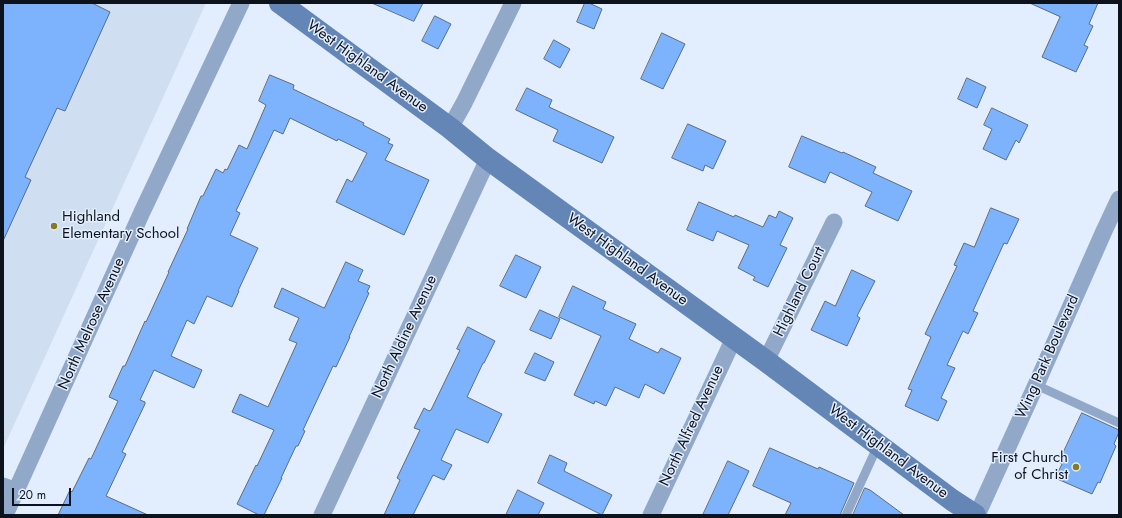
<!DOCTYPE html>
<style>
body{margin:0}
#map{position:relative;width:1122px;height:518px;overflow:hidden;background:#e2eefe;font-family:Jost,sans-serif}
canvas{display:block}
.frame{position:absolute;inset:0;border:4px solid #0d131d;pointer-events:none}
.scale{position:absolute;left:12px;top:488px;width:59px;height:18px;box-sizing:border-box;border:2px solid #0d131d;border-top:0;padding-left:5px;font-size:12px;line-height:14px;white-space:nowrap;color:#0d131d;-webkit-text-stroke:3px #e2eefe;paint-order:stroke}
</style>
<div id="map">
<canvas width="1122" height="518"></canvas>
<div class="frame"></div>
<div class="scale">20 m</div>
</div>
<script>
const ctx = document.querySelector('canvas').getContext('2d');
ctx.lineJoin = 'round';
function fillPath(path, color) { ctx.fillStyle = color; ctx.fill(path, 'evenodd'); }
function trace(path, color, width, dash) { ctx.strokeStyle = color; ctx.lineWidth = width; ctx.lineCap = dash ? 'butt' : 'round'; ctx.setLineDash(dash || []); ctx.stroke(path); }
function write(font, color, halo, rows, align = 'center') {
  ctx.font = font + ' Jost,sans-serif'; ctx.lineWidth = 3; ctx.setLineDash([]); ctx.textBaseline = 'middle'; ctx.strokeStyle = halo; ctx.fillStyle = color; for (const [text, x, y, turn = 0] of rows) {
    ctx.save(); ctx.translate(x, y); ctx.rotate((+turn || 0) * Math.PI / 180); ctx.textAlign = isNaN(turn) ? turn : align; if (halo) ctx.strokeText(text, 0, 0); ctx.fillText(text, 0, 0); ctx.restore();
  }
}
fillPath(new Path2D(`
 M3 3H206L3 449Z`), '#cfdef1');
const building = new Path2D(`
 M3 3H92L110 12 65 111 57 108 25 177 31 180 3 241Z
 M372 3H423L414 21Z
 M585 3H589L602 9 594 29 577 22Z
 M1030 3H1098L1089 24 1093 26 1084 45 1088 47 1076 72 1042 57 1060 17Z
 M435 16 451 24 438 49 422 41Z
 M662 33 685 44 663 89 641 79Z
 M554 40 570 49 560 68 544 59Z
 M270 75 294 85 293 89 364 123 363 125 390 139 388 143 393 145 385 160 429 180 404 235 336 202 347 179 352 182 367 153 338 139 337 141 290 118 283 134 274 130 236 211 240 213 230 235 258 248 238 291H239L232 307 207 296 194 324 187 320 171 356 202 370 194 388 154 370 140 400 145 402V404L122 452 126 454 106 496 148 515H58L70 490 72 492 89 458 91 459 118 401 109 397 123 366H125L145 321 146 322 169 272H168L188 229H187L201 196H203L216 169 223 173 225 169 227 170 239 145 247 149 266 105 259 101Z
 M967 78 986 87 977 108 958 99Z
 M527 88 552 100 549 107 614 137 602 163 553 141 558 130 516 110Z
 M992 108 1028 125 1019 143 1016 140 1006 160 983 149 992 129 984 125Z
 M688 124 726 141 713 169 705 165 703 171 672 158Z
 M802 136 842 153 843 152 876 167 873 173 912 191 898 221 865 206 872 192 830 172 825 183 789 167Z
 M699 202 734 217 735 215 763 227 769 215 776 218 779 211 793 218 780 245 787 248 768 287 753 280 755 277 738 268 749 245 717 231 713 241 687 230Z
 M991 208 1019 219 1007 244 1004 243 973 311 978 313 968 334 963 331 947 365 955 368 941 398 947 401 938 421 905 406 912 390 908 389 931 337 925 334 957 266 954 265 964 243 974 247Z
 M516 255 541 267 526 298 500 286Z
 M346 262 363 270 358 281 370 286 367 292 369 293 349 337H350L336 367 333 366 303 430 305 431 298 446H296L281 478H282L264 515H259L237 504 256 465 257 466 274 430 232 412 240 394 268 407 297 343 289 340 299 318 274 307 282 288 324 308Z
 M852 270 875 281 857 316 860 318 847 346 811 330 825 301 835 306Z
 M573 286 606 302 603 309 636 324 629 339 658 353 661 348 681 358 664 394 645 384 639 398 615 387 606 406 595 401 594 404 574 395 601 336 559 317Z
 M540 310 560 319 551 339 530 330Z
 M468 327 495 341 484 363H483L467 397 502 414 488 443 456 429 441 460 452 465 444 480 433 475 413 515H384L400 480 397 478 419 432 420 430 414 428 424 408 429 411 431 410 460 350 457 349Z
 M535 353 554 362 545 381 525 373Z
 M1082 413 1119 430V432L1114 444 1116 446 1100 483 1098 482 1092 494 1055 478 1062 464 1059 462Z
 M770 448 818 469 819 467 854 483 840 515H785L791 503 753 486Z
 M550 455 567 463 564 471 612 495 602 515 538 483Z
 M728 461 749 471 728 515H703Z
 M865 488 870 490 904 515H853Z
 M518 490 544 503 538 515H506Z`);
fillPath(building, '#7db3fd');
trace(building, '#5b6c83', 1);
trace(new Path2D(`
 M1036 385 1119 423
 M846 515 878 445`), '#91a8c9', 9);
trace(new Path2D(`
 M450 128 464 103 513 3
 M766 361 834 222
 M3 486 16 491
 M5 515 142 212 241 3
 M322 515 488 159
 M651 515 734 338
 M977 515 1036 385 1104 231 1119 199`), '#91a8c9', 17);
trace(new Path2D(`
 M280 3 450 128 488 159 766 361 952 500 975 515`), '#6486b6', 22);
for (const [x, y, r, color] of [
 [54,226,4,"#877b21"],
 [1076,467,4,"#877b21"]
]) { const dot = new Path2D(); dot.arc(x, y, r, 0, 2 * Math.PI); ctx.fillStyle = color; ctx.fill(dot); trace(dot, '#e2eefe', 1.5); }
write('15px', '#0d131d', '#e2eefe', [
 ["West Highland Avenue",367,67,36],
 ["West Highland Avenue",627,260,36],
 ["Highland Court",800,292,-64],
 ["North Melrose Avenue",92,324,-66],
 ["North Aldine Avenue",405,337,-65],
 ["Wing Park Boulevard",1048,357,-66],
 ["North Alfred Avenue",692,426,-65],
 ["West Highland Avenue",888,452,37]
]);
write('15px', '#0d131d', '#e2eefe', [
 ["Highland",62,217],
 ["Elementary School",62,234],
 ["First Church",1068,458,"right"],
 ["of Christ",1068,475,"right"]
], 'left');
</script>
